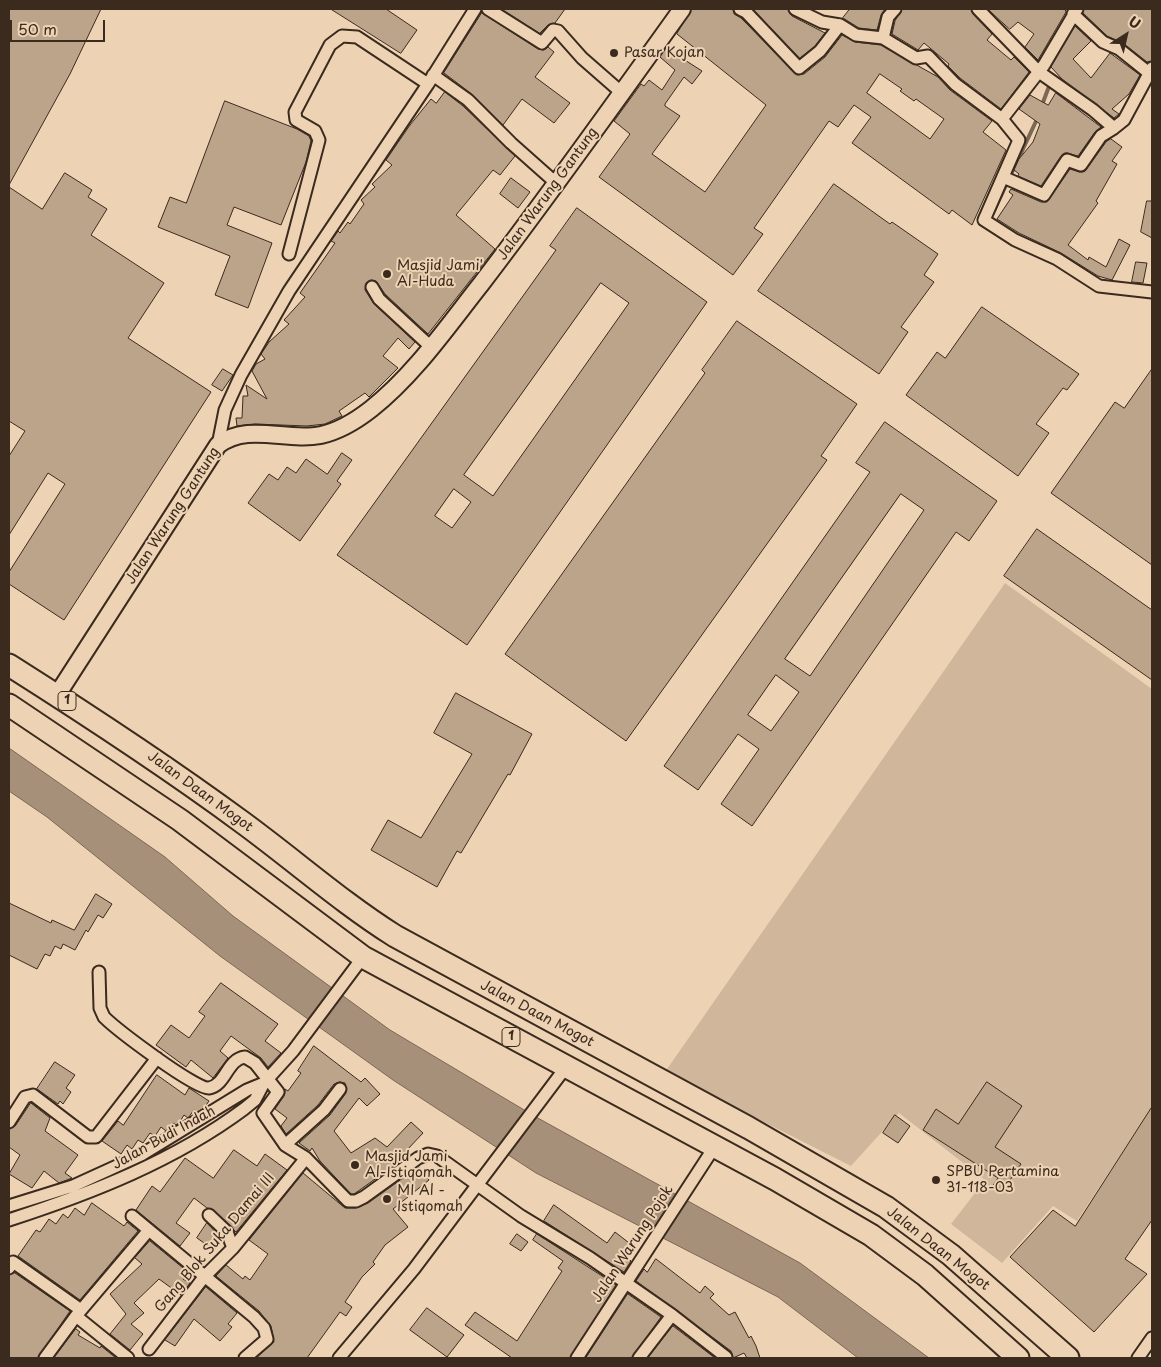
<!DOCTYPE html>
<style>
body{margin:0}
#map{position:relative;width:1161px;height:1367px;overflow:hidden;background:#edd3b4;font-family:"Playpen Sans",sans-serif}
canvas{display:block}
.frame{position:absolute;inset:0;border:10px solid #3b2a1e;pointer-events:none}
.north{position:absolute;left:1101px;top:10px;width:50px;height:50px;-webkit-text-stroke:4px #edd3b4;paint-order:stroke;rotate:35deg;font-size:14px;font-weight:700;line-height:20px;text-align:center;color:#3b2a1e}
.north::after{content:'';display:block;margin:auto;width:18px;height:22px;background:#3b2a1e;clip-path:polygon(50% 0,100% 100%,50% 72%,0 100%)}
.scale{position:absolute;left:10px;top:20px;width:95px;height:22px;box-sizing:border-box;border:2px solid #3b2a1e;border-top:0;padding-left:6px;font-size:15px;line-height:18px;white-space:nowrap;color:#3b2a1e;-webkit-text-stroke:4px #edd3b4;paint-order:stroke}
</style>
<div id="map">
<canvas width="1161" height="1367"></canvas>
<div class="frame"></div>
<div class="north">U</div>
<div class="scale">50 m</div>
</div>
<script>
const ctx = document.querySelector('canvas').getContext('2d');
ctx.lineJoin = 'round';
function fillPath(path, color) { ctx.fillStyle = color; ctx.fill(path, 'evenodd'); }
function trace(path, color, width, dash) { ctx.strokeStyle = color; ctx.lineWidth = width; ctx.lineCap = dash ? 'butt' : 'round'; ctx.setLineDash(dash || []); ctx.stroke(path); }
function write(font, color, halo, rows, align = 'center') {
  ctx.font = font + ' "Playpen Sans",sans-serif'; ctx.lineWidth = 4; ctx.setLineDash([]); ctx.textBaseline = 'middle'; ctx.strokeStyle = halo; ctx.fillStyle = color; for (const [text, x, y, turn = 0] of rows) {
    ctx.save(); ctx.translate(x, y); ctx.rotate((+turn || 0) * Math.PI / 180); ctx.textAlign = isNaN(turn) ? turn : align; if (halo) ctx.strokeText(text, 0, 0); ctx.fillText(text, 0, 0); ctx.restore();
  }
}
fillPath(new Path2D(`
 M1005 583 1152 689V1107L1077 1221 1053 1206 1002 1263 951 1224 985 1180 899 1113 851 1166 665 1072Z`), '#d0b79c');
const water = new Path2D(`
 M9 748 165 857 233 916 390 1030 536 1117 800 1263 929 1358H858L778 1297 536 1173 393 1080 220 956 47 817 9 791Z`);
fillPath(water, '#a79079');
trace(water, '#7c6755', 1);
trace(new Path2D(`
 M1024 49 1042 67
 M1042 105 1051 81
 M992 215 1038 117`), '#7c6755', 4);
const building = new Path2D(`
 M9 9H101L70 74 9 185Z
 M331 9H386L417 30 401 53Z
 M502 9H565L555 23 548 25 540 33Z
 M692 9H733L734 14 741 18 797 75 804 74 825 57 842 35 855 42 881 45 938 77 950 90 992 121 983 132 1006 150 972 225 952 210 949 214 852 143 871 117 854 105 838 127 829 121 754 228 763 234 733 275 599 177 630 134 614 121 641 84 644 86 649 80 662 90 675 70 660 57 666 48 702 71 692 84 684 77 665 104V106L680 116 652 154 705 192 766 105 677 34ZM880 74 902 89 900 91 914 101 916 99 944 119 930 139 867 93Z
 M753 9H788L792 16 825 33 815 46 800 58Z
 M850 9H885L881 15 877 30 859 28 843 18Z
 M902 9H971L973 14 992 34 987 40 1011 60 1014 57 1029 72 1001 109 960 78 948 66 949 64 924 43 918 50 892 34 895 21Z
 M988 9H1065L1066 12 1038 60 1025 47 1034 34 1018 22 1010 29Z
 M1084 9H1152V61L1147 62 1123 43 1107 36 1083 13Z
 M482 13 538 49 544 50 548 47 554 52 535 77 570 103 554 123 522 99 503 125 473 95 444 73Z
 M1075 26 1091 41 1073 59 1091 78 1110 53 1140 75 1129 94 1112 109 1119 114 1114 118 1062 79 1051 67Z
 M445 92 463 106 515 156 500 175 493 170 456 215 495 249 428 334 385 294 376 281 371 280 366 283 365 290 374 304 415 342 409 349 398 338 383 356 398 368 369 397 365 393 339 411 342 416 325 424 307 426 255 424 237 426 236 418H242L243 396H248L246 385 267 399 252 371 256 364 265 359 261 354 269 342 289 324 284 320 305 297 300 293 335 243 331 241 338 231 340 233 348 222 350 224 364 204 361 200 375 187 372 184 392 165 386 160 410 125 431 99 436 103Z
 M1056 93 1101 127 1095 132 1078 156 1067 153 1061 156 1041 186 1018 176 1019 174 1014 170 1019 159 1033 142 1040 124 1019 109 1030 95 1048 105Z
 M225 101 297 129 309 136 311 141 306 162 281 225 234 207 227 225 272 243 248 308 215 295 230 256 158 227 170 197 186 203Z
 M1111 139 1122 147 1112 161 1117 164 1096 201 1098 203 1068 245 1088 260 1089 257 1106 267 1119 239 1130 245 1112 280 1098 276 1061 253 1019 233 997 219 1013 195 1009 192 1011 189 1041 202H1047L1070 169 1079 172 1085 171 1106 142Z
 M65 173 92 190 88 197 107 209 91 235 164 283 128 338 211 392 64 620 9 584V572L65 484 48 473 9 535V456L25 431 9 421V187L42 209Z
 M511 178 530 192 518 208 500 194Z
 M834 184 890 224 892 222 938 254 924 275 934 282 901 327 908 332 879 374 758 291Z
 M1147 201H1152V238L1141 232Z
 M577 208 707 302 467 645 337 555 556 250 550 246ZM601 283 629 303 493 496 464 475ZM454 489 471 502 452 528 435 516Z
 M1136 262 1147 263 1143 283 1132 282Z
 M982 307 1079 374 1067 390 1063 388 1036 424 1049 433 1018 476 906 395 937 352 945 358Z
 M737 321 857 404 821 456 827 460 626 741 505 654 705 373 702 370Z
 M223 369 233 375 222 391 212 385Z
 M1152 369V565L1051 493 1115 402 1124 408Z
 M885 422 997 501 969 541 956 532 752 826 721 804 759 749 738 734 698 790 664 766 870 472 856 463ZM901 494 924 510 810 676 785 659ZM776 675 799 692 771 731 748 715Z
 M342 453 352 460 337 481 341 484 300 541 248 503 269 474 278 480 287 467 296 473 306 459 327 474Z
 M1037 529 1152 610V680L1004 576Z
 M456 693 532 734 510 775 508 774 461 853 457 851 437 887 371 850 388 820 421 838 472 754 434 733Z
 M96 894 112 904 103 918 98 915 88 932 86 930 75 950 63 944 61 949 55 946 50 956 45 954 37 969 9 955V903L51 923 52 920 74 930Z
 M221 983 278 1024 265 1041 281 1053 268 1067 261 1058 231 1036 220 1051 228 1058 213 1078 191 1060 186 1067 156 1045 171 1025 189 1038 205 1016 199 1012Z
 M314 1046 361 1082 365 1078 380 1094 367 1106 359 1098 334 1131 351 1153 375 1138 387 1147 411 1122 423 1133 406 1151 409 1155 354 1194H351L320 1161 312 1148 310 1151 299 1143 330 1115 346 1093 345 1083 340 1082 334 1084 318 1105 286 1134 281 1126 287 1118 275 1109 284 1096 285 1089 288 1091 301 1073 298 1071Z
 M55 1062 75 1075 66 1088 71 1092 63 1104 60 1101 58 1104 37 1089Z
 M157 1075 185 1095 189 1088 209 1101 204 1108 197 1112 194 1110 188 1118 184 1115 179 1123 176 1125 173 1123 166 1131 161 1127 155 1136 150 1133 143 1143 138 1140 132 1149 127 1145 121 1154 102 1141 118 1121 123 1125Z
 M987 1082 1022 1106 995 1147 1021 1164 1001 1193 992 1187 998 1178 923 1130 936 1109 958 1124Z
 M31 1103 50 1118 45 1131 78 1155 65 1173 72 1178 59 1183 44 1171 32 1188 9 1174 20 1155 9 1147V1129L15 1126Z
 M1152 1107V1220L1125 1259 1147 1274 1094 1332 1010 1257 1053 1210 1075 1226Z
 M895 1115 910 1126 898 1143 883 1133Z
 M234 1150 257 1166 265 1154 287 1170 236 1232 214 1210 207 1208 194 1198 176 1223 190 1233 180 1246 136 1210 152 1186 160 1192 185 1158 213 1178Z
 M419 1167 429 1180 393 1209 408 1227 385 1245 373 1262 375 1264 362 1277 345 1302 352 1307 346 1316 340 1312 307 1358H256L274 1342 271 1326 259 1311 216 1276 226 1265 243 1279 245 1276 250 1280 268 1254 249 1240 303 1173 345 1208H356L368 1203Z
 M92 1203 124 1226 127 1222 138 1231 80 1300 18 1256 36 1230 40 1232 49 1219 56 1224 63 1214 68 1218 75 1208 84 1215Z
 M554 1205 607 1243 615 1232 633 1246 626 1257 631 1261 624 1272 544 1221Z
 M207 1223 222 1239 214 1250 197 1238Z
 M517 1234 528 1242 521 1251 510 1244Z
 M537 1234 616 1285 570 1358H512L465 1325 475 1312 517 1341 562 1271 558 1268 563 1261 533 1240Z
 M150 1241 188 1272 183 1279 190 1283 181 1295 159 1279 134 1303 144 1313 131 1324 143 1334 130 1350 110 1334 126 1314 110 1294 142 1264 135 1258Z
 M656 1259 700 1293 705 1286 714 1294 710 1298 729 1315 735 1312 749 1338 751 1336 756 1346 760 1358H747L744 1353 733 1358 731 1351 636 1281 644 1269 647 1272Z
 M15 1273 70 1311 38 1358H9V1275Z
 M206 1287 237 1313 228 1324 232 1327 220 1341 194 1319 175 1346 165 1340Z
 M628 1294 661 1317 632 1358H586Z
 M427 1308 464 1335 447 1357 410 1330Z
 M673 1326 715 1358H648Z
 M76 1329 80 1332 78 1335 100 1348 101 1346 116 1358H54Z`);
fillPath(building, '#bba48a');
trace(building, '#3b2a1e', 1);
const street = new Path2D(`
 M488 9 542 43 553 30 558 31 582 58 622 93
 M740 9 746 12 799 68 820 51 840 25 856 35 883 38 916 58 928 56 955 84 1002 119 1019 140 984 220 1015 240 1057 259 1099 286 1152 292
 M795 9 822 22 840 25
 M978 9 1039 72 1093 110 1114 128 1124 120 1152 68
 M1073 14 1103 42 1119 49 1149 73
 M883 38 888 17 895 9
 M433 75 468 100 511 143 556 183
 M1002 119 1044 65 1077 9
 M1003 177 1044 195 1067 160 1081 165 1101 136 1114 128
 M289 254 319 140 315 131 296 120 295 112 330 45 342 36 357 37 428 84
 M372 287 379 299 431 347
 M218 445 225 410 241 375 289 291 428 84 475 9
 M99 972 100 1008 104 1017C116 1029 196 1090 209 1088 226 1085 227 1059 245 1057L255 1063 278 1092 263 1113 285 1145 306 1158 348 1201H356L364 1197 418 1158 428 1154 437 1156 521 1216 590 1258 672 1315 726 1357 724 1358
 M9 1122 25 1097 33 1095 88 1137H96L157 1058
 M285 1145 324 1110 340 1089
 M9 1206 73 1186 141 1155 247 1090 264 1083
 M209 1215 227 1232 233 1248
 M132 1216 254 1317 264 1328 267 1339 245 1358
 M9 1220C92 1193 174 1161 244 1109L255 1100 264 1083 293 1051 363 957
 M9 1268 13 1262 81 1310
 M76 1316 128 1358
 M149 1349 204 1277 233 1248 306 1158
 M45 1358 76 1316 149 1230
 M339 1358 414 1269 566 1067
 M577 1358 715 1146
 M639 1358 672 1315
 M1138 1358 1152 1338`);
const secondary = new Path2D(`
 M57 695 218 445C248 422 286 442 321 435 339 431 357 420 371 409 414 375 447 327 481 284 550 194 616 101 682 9`);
const highway = new Path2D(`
 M9 665C88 715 166 766 242 822 294 860 341 902 395 936L749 1128 886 1207 951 1255 1068 1358
 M9 705 180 820 363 957 775 1179 871 1235 925 1275 1018 1358`);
trace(street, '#3b2a1e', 15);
trace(secondary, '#3b2a1e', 20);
trace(highway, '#3b2a1e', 25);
trace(street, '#edd3b4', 11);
trace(secondary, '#edd3b4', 16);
trace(highway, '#edd3b4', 21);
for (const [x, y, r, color] of [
 [614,53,5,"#3b2a1e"],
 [387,274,5,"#3b2a1e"],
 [355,1165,5,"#3b2a1e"],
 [936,1180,5,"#3b2a1e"],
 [387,1199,5,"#3b2a1e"]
]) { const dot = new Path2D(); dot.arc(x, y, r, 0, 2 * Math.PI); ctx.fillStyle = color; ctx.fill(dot); trace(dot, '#edd3b4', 2); }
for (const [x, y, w] of [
 [67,701,18],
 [511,1037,18]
]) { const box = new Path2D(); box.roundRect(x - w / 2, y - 9.5, w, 19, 4); ctx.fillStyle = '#edd3b4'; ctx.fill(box); trace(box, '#3b2a1e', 1); }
write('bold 12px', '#3b2a1e', null, [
 ["1",67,701],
 ["1",511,1037]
]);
write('14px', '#3b2a1e', '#edd3b4', [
 ["Pasar Kojan",624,53],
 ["Masjid Jami'",397,266],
 ["Al-Huda",397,282],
 ["Masjid Jami",365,1157],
 ["Al-Istiqomah",365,1173],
 ["SPBU Pertamina",946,1172],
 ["31-118-03",946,1188],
 ["MI Al -",397,1191],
 ["Istiqomah",397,1207]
], 'left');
write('14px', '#3b2a1e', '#edd3b4', [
 ["Jalan Warung Gantung",548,194,-54],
 ["Jalan Warung Gantung",173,516,-57],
 ["Jalan Daan Mogot",200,792,36],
 ["Jalan Daan Mogot",537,1014,28],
 ["Jalan Budi Indah",164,1138,-29],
 ["Gang Blok Suka Damai III",215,1243,-50],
 ["Jalan Warung Pojok",633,1244,-57],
 ["Jalan Daan Mogot",938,1249,38]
]);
</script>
